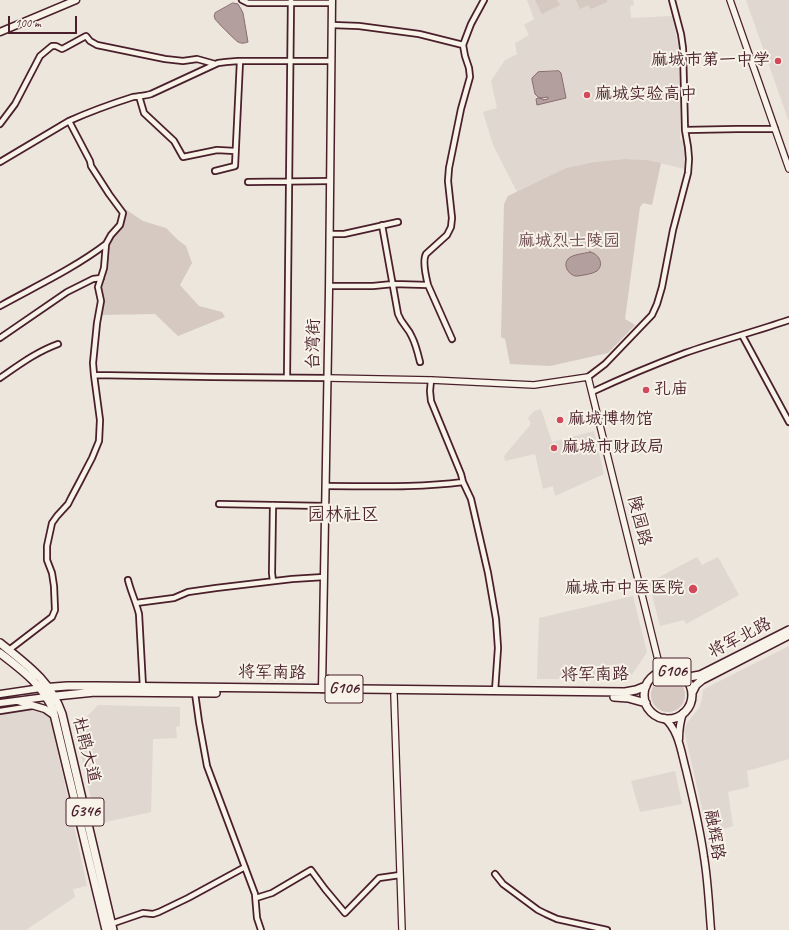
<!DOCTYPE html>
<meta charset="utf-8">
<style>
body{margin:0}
#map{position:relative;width:789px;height:930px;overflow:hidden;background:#ece6dd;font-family:Caveat,sans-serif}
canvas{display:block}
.scale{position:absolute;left:8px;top:16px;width:69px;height:18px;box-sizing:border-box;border:2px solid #4a1f2b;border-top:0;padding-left:5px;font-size:12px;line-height:14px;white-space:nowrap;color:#4a1f2b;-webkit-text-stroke:3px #f7f3e8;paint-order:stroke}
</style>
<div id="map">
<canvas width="789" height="930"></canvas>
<div class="scale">100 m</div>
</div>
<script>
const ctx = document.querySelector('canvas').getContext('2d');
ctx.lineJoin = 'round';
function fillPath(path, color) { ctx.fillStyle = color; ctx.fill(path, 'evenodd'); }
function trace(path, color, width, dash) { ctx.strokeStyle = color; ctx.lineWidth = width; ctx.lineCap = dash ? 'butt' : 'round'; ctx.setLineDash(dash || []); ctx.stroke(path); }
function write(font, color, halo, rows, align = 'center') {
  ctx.font = font + ' Caveat,"LXGW WenKai TC",sans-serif'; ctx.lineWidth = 4; ctx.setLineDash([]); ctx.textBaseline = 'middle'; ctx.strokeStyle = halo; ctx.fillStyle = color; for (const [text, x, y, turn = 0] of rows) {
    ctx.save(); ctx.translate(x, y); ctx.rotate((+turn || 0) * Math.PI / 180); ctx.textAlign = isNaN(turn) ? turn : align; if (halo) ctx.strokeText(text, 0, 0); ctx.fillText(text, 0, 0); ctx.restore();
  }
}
fillPath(new Path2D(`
 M527 0H633L634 5 630 6 631 18 672 16 681 59 680 140 685 141 684 169 648 160 625 159 594 162 566 168 517 192 493 145 483 112 497 108 491 81 505 60 517 54 515 43 529 35 524 25 534 19Z
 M746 0H789V122Z
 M541 409 552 442 594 431 604 474 555 496 553 486 543 489 535 454 505 461 504 456 531 424 528 418 534 411Z
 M697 557 702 565 718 557 739 595 686 624 684 620 660 626 649 583 674 569Z
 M633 596 647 652 629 679H537L539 618Z
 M789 646V759L747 771 749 787 728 792 733 826 708 834 684 730 687 723 699 708 702 699 703 690 706 688Z
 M98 705 180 707V726L176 727 177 738 153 739 151 812 97 824 75 729Z
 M30 709 41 712 50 717 87 886 73 889 75 897 26 930H0V714Z
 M675 771 682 804 640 812 631 781Z`), '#e0d7d0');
fillPath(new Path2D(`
 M535 0H557L560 5 542 14Z
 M576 0H607V2L591 9 588 5 580 9Z
 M625 159 648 160 661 163 652 205 643 203 640 207 625 319 635 325 608 353 550 366 510 364 505 339 501 337 504 204 508 196 566 168 594 162Z
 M125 209 143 221 166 228 178 240 186 246 192 263 180 285 199 306 222 312 225 317 178 336 155 314 100 315 99 288 107 245 109 238 124 223Z
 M651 695a17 17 0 1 1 34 0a17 17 0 1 1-34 0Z`), '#d5c9c2');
const water = new Path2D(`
 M233 3 238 4 241 9 243 13 248 42C245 43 242 44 238 42 236 41 216 21 215 19 214 16 214 16 215 13Z
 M559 71 561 73 566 98 537 105 536 99 538 98 543 99V100L548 99V97L541 98 538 97 535 94 532 80V78L538 72Z
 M590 252C598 253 605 264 597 271 592 274 584 275 578 276 570 277 562 266 568 259 573 254 583 254 590 252Z`);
fillPath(water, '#b39f9d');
trace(water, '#896c6f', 1);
const minor = new Path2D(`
 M242 0 248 3H332
 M332 25 359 26 419 34 463 45
 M139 96 144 113 174 141 183 157 217 150 235 151
 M0 124 15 104 40 56 52 46H56L62 49 64 48 86 36 90 41 97 45 165 59 183 61 197 59 215 64
 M685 130 737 129H775
 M0 162 69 121C89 112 111 104 133 97 139 96 145 96 151 94L218 63 226 62 238 61H331
 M215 171 235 166 240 61
 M248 182 330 181
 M382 225 398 314C402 325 408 327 412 337 416 345 418 354 420 362
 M330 234H344L398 222
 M329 286H373L393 284 428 285
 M0 306C36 286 73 269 106 244
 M742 335 789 422
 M0 338 67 292 93 279 101 278
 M452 339 428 285C426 277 422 261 426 254L447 235 451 227 452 218 448 181 449 168 461 109 470 77 469 68 465 56 463 45 471 24 484 0
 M94 375 213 377 328 378
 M287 377 291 0
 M588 377 605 364 652 315 657 304 662 287 673 230 688 173 689 159 688 147 685 130 683 48 681 34 672 0
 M0 378C19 365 36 352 58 344
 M431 380 430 391 431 401 461 474 463 482 471 499 488 573 496 619 498 648 495 691
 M592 392C622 378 653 365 685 353 719 341 754 332 789 320
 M326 486C371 486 417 488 463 482
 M219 504 325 506
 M273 505 272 573 273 581
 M128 580C131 592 136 602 139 614L143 687
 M136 603 174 598 188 592 216 588 292 579 324 577
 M9 650 52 617 55 610 54 586 52 573 47 560V546L52 523 57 516 68 504 71 498 79 483 92 458 99 441 100 420 94 375 93 363 97 323 101 301 98 287 104 268 106 244 111 235 120 225 123 213 109 194 91 166 90 161 69 121
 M195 693 199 722 207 766 255 894 257 918 261 930
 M0 711 32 706
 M495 874 503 884 538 910 546 914 557 919 607 930
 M256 898 272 893 311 870 325 889 345 913 379 878 400 875
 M111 924 143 913 153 914 159 912 188 898 245 867`);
const tertiary = new Path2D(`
 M730 0 789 169
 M328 378 431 380 534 385 588 377 661 672
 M394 695 402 930`);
const secondary = new Path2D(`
 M0 32 76 0
 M322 689 329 291 332 0
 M0 694 41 688
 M18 701 45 709 55 716
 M0 703 46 697
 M664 718C679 730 681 752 686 770 693 799 700 828 704 857 708 881 709 906 711 930
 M679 739C679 729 680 722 683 713`);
const trunk = new Path2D(`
 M0 643C27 665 50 680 62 714L113 930
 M0 653C22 670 42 684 53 710L106 930
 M644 695a24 24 0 1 1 48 0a24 24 0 1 1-48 0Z
 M683 675 689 677 700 675 789 630
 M41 688 67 686H95L625 692 636 690 646 686
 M692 693 696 685 702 680 789 635
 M46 697 95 692 216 693
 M614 697 628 698 646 703`);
trace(minor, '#4a1f2b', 8);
trace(tertiary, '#4a1f2b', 8);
trace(secondary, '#4a1f2b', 9);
trace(trunk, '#4a1f2b', 10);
trace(minor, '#f7f3e8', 4.5);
trace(tertiary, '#f7f3e8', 5.5);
trace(secondary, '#f7f3e8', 6);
trace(trunk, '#f7f3e8', 7);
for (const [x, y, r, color] of [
 [778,61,4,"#d1495b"],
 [587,95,4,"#d1495b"],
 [646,390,4,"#d1495b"],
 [560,420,4,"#d1495b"],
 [554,448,4,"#d1495b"],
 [693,589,5,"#d1495b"]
]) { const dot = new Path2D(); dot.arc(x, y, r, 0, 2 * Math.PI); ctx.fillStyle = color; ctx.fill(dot); trace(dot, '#f7f3e8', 1.5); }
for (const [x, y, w] of [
 [672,672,38],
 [344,689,38],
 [85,812,38]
]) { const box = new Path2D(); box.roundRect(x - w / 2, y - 14, w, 28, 3); ctx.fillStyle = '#f7f3e8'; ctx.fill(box); trace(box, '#4a1f2b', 1); }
write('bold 16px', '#4a1f2b', null, [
 ["G106",672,672],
 ["G106",344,689],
 ["G346",85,812]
]);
write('17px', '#4a1f2b', '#f7f3e8', [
 ["麻城市第一中学",770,61,"right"],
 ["麻城实验高中",595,95],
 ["孔庙",654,390],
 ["麻城博物馆",568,420],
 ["麻城市财政局",562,448],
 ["麻城市中医医院",684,589,"right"]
], 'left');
write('17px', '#6d4a51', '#f7f3e8', [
 ["麻城烈士陵园",569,242]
]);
write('17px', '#4a1f2b', '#f7f3e8', [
 ["台湾街",314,344,-89],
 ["陵园路",639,521,76],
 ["将军北路",740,638,-27],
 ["将军南路",272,673,1],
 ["将军南路",595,675,-1],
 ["杜鹃大道",86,750,76],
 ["融辉路",714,835,81]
]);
write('18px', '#4a1f2b', '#f7f3e8', [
 ["园林社区",343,515]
]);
</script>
